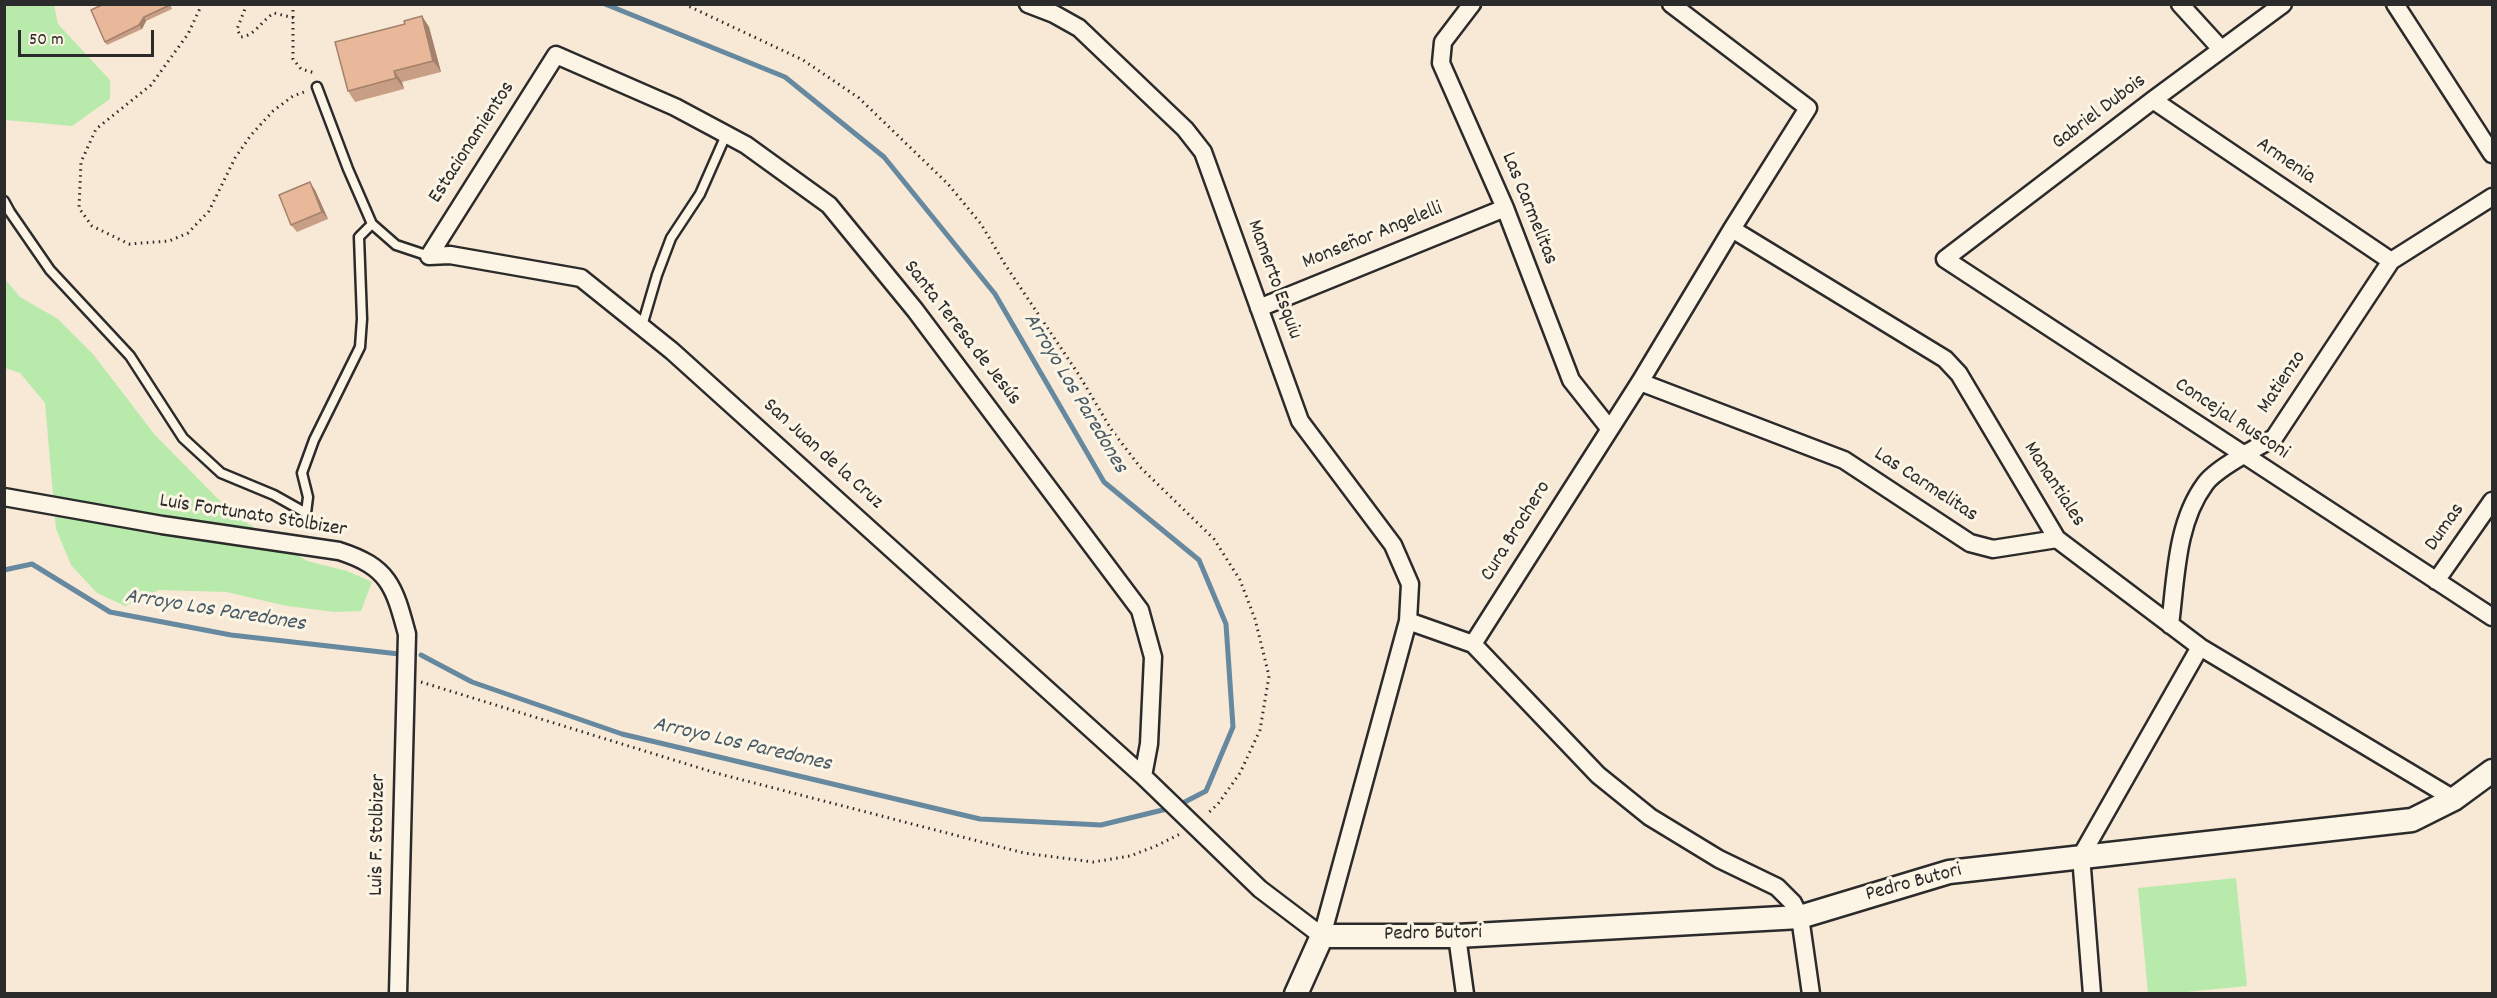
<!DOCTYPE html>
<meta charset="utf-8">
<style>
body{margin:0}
#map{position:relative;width:2497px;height:998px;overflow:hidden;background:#f8e9d6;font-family:Dekko,sans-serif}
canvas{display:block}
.frame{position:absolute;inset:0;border:6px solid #2b2b2b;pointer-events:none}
.scale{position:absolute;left:18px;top:30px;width:136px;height:27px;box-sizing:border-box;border:3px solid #2b2b2b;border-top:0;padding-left:8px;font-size:18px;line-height:21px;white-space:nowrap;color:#2b2b2b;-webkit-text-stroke:4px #fcf5e5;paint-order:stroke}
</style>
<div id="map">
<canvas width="2497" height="998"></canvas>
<div class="frame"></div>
<div class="scale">50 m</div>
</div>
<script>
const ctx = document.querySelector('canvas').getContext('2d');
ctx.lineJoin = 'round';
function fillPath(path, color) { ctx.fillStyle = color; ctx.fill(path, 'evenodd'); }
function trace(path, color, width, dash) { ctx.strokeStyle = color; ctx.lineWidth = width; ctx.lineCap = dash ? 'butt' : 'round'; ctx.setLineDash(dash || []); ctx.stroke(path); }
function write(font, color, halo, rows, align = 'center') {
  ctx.font = font + ' Dekko,sans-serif'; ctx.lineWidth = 6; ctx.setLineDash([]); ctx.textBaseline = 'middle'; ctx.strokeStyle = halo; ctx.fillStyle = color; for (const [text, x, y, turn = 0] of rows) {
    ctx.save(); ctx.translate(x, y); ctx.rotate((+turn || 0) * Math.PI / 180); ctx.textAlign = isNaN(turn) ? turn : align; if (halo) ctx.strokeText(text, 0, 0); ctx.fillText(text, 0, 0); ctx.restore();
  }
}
fillPath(new Path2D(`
 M4 5H54L58 24 110 80V99L72 126 5 120Z
 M4 278 20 297 58 319 93 354 155 435 233 514 307 561 347 571 372 582 361 611 335 612 287 606 226 592 159 590 125 606 97 593 71 565 56 529 45 403 20 373 5 368Z
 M2236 878 2247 986 2176 993H2148L2138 888Z`), '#b8ebab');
trace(new Path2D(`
 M4 570 32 564 110 612 231 635 399 654
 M421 655 472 682 622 734 980 819 1101 825 1175 807 1206 791 1233 727 1226 624 1199 560 1104 482 995 294 884 157 785 77 605 4`), '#66899f', 5);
const lane = new Path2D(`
 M317 87 348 169 372 224 396 245 429 256
 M4 201 10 212 50 270 130 356 183 438 221 473 274 495 306 513 308 497 302 473 314 440 360 347 362 319 359 237 372 224
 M642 326 657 275 671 238 700 194 726 135`);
const street = new Path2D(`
 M1028 4 1054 14 1079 28 1185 129 1203 152 1300 421 1393 545 1410 584 1408 621
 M1472 4 1443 42 1441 63 1505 208 1571 380 1609 428
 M2180 4 2221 49
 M2283 4 2153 100 1945 259 2492 617
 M2395 4 2492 154
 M2153 100 2391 261
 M1732 229 1945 359 1959 374 2057 539 2200 647 2454 799
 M429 256 450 255 581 278 672 351 1143 776 1260 889 1322 936 1408 621 1473 644 1640 382 1732 229 1808 108 1671 4
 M429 256 556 55 675 107 746 145 829 205 915 310 1140 610 1153 657 1149 744 1143 776
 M1259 308 1505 208
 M1640 382 1844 460 1970 543 1993 549 2057 539
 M4 497 162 525 339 551C389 567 394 586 407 634L398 994
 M2436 581 2492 501
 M2170 625C2176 578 2176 523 2205 484 2216 468 2256 448 2274 438L2391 261 2492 197
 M1473 644 1598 775 1650 817 1719 859 1777 887 1793 903 1800 917 1811 994
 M1457 936 1465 994
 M2092 994 2081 856 2200 647`);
const secondary = new Path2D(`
 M1296 994 1322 936H1457L1800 917 1949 872 2412 820 2454 799 2492 771`);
trace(lane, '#2b2b2b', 13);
trace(street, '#2b2b2b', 21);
trace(secondary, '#2b2b2b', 27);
trace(new Path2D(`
 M202 4 188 34 151 85 96 129 81 162 79 208 92 226 129 244 169 241 188 233 209 211 235 158 251 135 273 111 293 96 304 92
 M247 4 237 29 241 37C255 36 262 20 274 13L294 18
 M293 4V59L301 69 315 73
 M684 4 803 60 859 98 948 184 981 224 1006 266 1079 375 1111 429 1140 467 1214 539 1240 580 1255 619 1269 676 1260 730 1240 773 1218 804 1207 814
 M421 682 716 773 1024 853 1093 862 1130 856 1156 846 1180 834`), '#2b2b2b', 3, [1.5, 4.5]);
trace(lane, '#fcf5e5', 8);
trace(street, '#fcf5e5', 16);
trace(secondary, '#fcf5e5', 22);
fillPath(new Path2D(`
 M104 4H170L172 9 146 21 142 29 107 45 105 42Z
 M422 16 429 27 441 72 402 82 404 89 355 102 348 91 405 24Z
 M315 190 328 219 297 232 291 225Z`), '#c89e84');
fillPath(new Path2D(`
 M422 16 429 27 441 72 433 61Z
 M144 17 146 21 142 29 139 25Z
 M394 71 402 82 404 89 396 78Z
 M310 182 315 190 328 219 322 212Z`), '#a3816c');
const building = new Path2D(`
 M104 4H169L170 5 144 17 139 25 105 42 91 10Z
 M422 16 433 61 394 71 396 78 348 91 335 42 405 24 404 21Z
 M310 182 322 212 291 225 279 195Z`);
fillPath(building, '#e9b89a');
trace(building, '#a3816c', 1.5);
write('21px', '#2b2b2b', '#fcf5e5', [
 ["Gabriel Dubois",2100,113,-37],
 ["Estacionamientos",473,143,-57],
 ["Armenia",2285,162,34],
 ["Las Carmelitas",1528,209,68],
 ["Monseñor Angelelli",1373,237,-22],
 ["Mamerto Esquiu",1273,280,70],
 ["Santa Teresa de Jesús",961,334,52],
 ["Matienzo",2283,383,-56],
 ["Concejal Rusconi",2231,420,33],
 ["San Juan de la Cruz",822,455,42],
 ["Manantiales",2053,485,57],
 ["Las Carmelitas",1925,486,33],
 ["Luis Fortunato Stolbizer",253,517,9],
 ["Dumas",2446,528,-55],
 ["Cura Brochero",1517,532,-58],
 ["Luis F. Stolbizer",379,835,-89],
 ["Pedro Butori",1914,884,-15],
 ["Pedro Butori",1433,935,-1]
]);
write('italic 22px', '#485a65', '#fcf5e5', [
 ["Arroyo Los Paredones",1074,394,59],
 ["Arroyo Los Paredones",215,612,9],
 ["Arroyo Los Paredones",742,746,13]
]);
</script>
